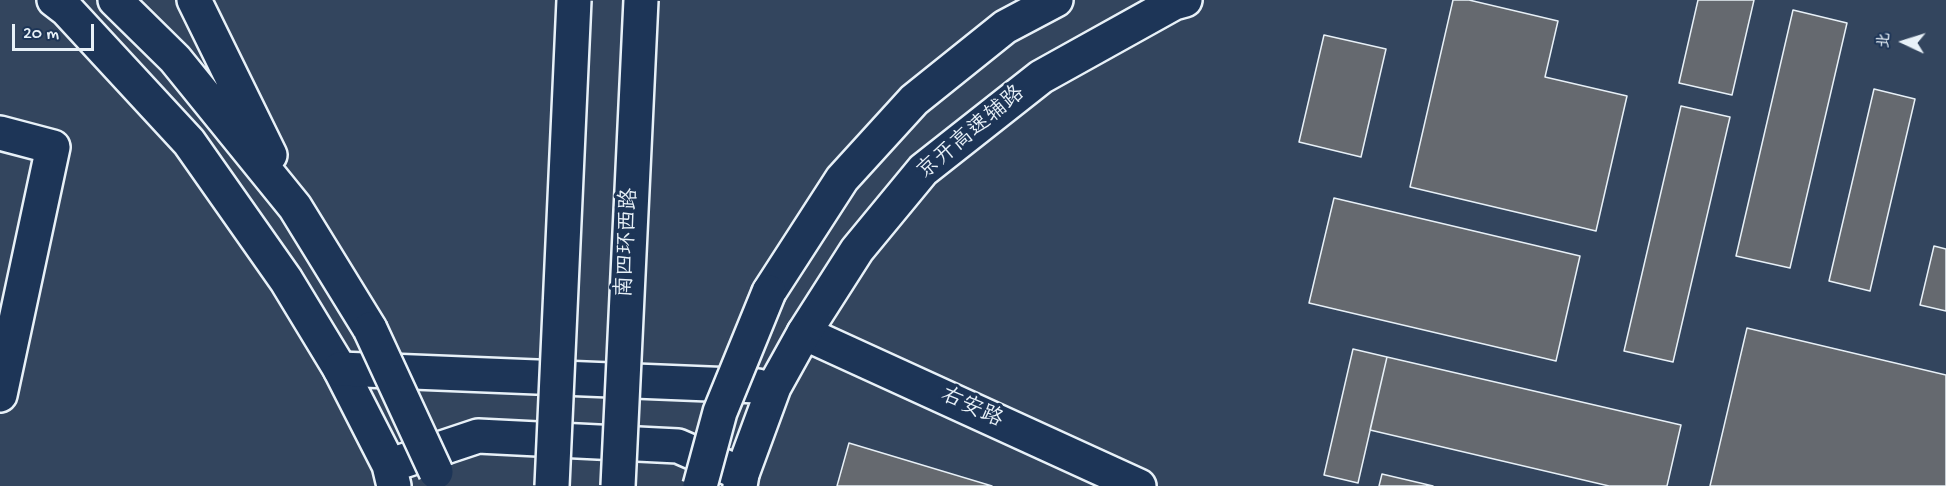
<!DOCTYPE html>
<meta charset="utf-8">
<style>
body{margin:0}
#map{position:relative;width:1946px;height:486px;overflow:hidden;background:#33455e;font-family:"Gochi Hand","LXGW WenKai TC",sans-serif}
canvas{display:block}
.north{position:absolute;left:1874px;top:12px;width:60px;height:60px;-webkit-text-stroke:4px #1d3557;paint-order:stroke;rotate:274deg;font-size:16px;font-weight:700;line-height:24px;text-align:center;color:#e8f1f8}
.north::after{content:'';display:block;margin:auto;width:21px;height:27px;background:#e8f1f8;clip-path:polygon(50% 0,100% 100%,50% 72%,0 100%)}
.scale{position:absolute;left:12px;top:24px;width:82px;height:27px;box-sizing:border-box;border:3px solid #e8f1f8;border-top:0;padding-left:8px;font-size:18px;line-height:21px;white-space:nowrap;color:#e8f1f8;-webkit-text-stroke:4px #1d3557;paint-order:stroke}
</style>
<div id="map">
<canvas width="1946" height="486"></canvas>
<div class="north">北</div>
<div class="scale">20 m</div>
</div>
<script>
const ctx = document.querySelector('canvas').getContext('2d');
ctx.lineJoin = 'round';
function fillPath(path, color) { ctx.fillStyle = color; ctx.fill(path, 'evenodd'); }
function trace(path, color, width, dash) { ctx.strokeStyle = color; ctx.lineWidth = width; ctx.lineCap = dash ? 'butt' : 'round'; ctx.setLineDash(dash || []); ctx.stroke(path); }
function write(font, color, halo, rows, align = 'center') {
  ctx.font = font + ' "Gochi Hand","LXGW WenKai TC",sans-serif'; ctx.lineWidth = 6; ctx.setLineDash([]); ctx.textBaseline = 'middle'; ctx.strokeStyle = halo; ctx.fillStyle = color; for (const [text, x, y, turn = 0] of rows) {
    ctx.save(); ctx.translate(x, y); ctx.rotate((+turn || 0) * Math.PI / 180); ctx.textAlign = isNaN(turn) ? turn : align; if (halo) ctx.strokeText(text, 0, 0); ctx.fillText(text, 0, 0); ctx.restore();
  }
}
const building = new Path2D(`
 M1453 0H1469L1558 21 1545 77 1627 96 1596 231 1410 187Z
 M1698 0H1754L1732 95 1679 83Z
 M1793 10 1847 23 1790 268 1736 256Z
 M1324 35 1386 49 1361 157 1299 142Z
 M1874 89 1915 99 1870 291 1829 281Z
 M1681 106 1730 117 1673 362 1624 351Z
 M1334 198 1580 256 1556 361 1309 303Z
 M1934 246 1946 249V311L1920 305Z
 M1747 328 1946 375V486H1710Z
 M1353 349 1387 357 1358 483 1324 475Z
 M1387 357 1681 425 1667 486H1609L1370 430Z
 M849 443 992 486H837Z
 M1382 474 1433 486H1379Z`);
fillPath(building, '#65696f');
trace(building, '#e8f1f8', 1.5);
const minor = new Path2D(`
 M54 0 67 10 189 142 286 280 340 369 389 465 394 486
 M0 133 53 147 0 395
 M804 333 1139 486
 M400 462 478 436 678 446 742 474`);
const major = new Path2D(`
 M340 369 758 386
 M740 486 742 474 774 387 804 333 857 250 923 170 1041 77 1174 3 1185 0`);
const highway = new Path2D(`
 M115 0 175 59 295 207 370 329
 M194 0 270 155
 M769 292 842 179 914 100 1005 27 1056 0`);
trace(minor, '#e8f1f8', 38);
trace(major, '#e8f1f8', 38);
trace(highway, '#e8f1f8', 38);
trace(minor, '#1d3557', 33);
trace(major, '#1d3557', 33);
trace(highway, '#1d3557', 33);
const highwayBridge = new Path2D(`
 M370 329 436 472
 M552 486 574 0
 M618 486 641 0
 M700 486 720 412 769 292`);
trace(highwayBridge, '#e8f1f8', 38, []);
trace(highwayBridge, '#1d3557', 33);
write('22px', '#e8f1f8', '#1d3557', [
 ["京开高速辅路",972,134,-40],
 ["南四环西路",629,243,-87],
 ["右安路",971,409,25]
]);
</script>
